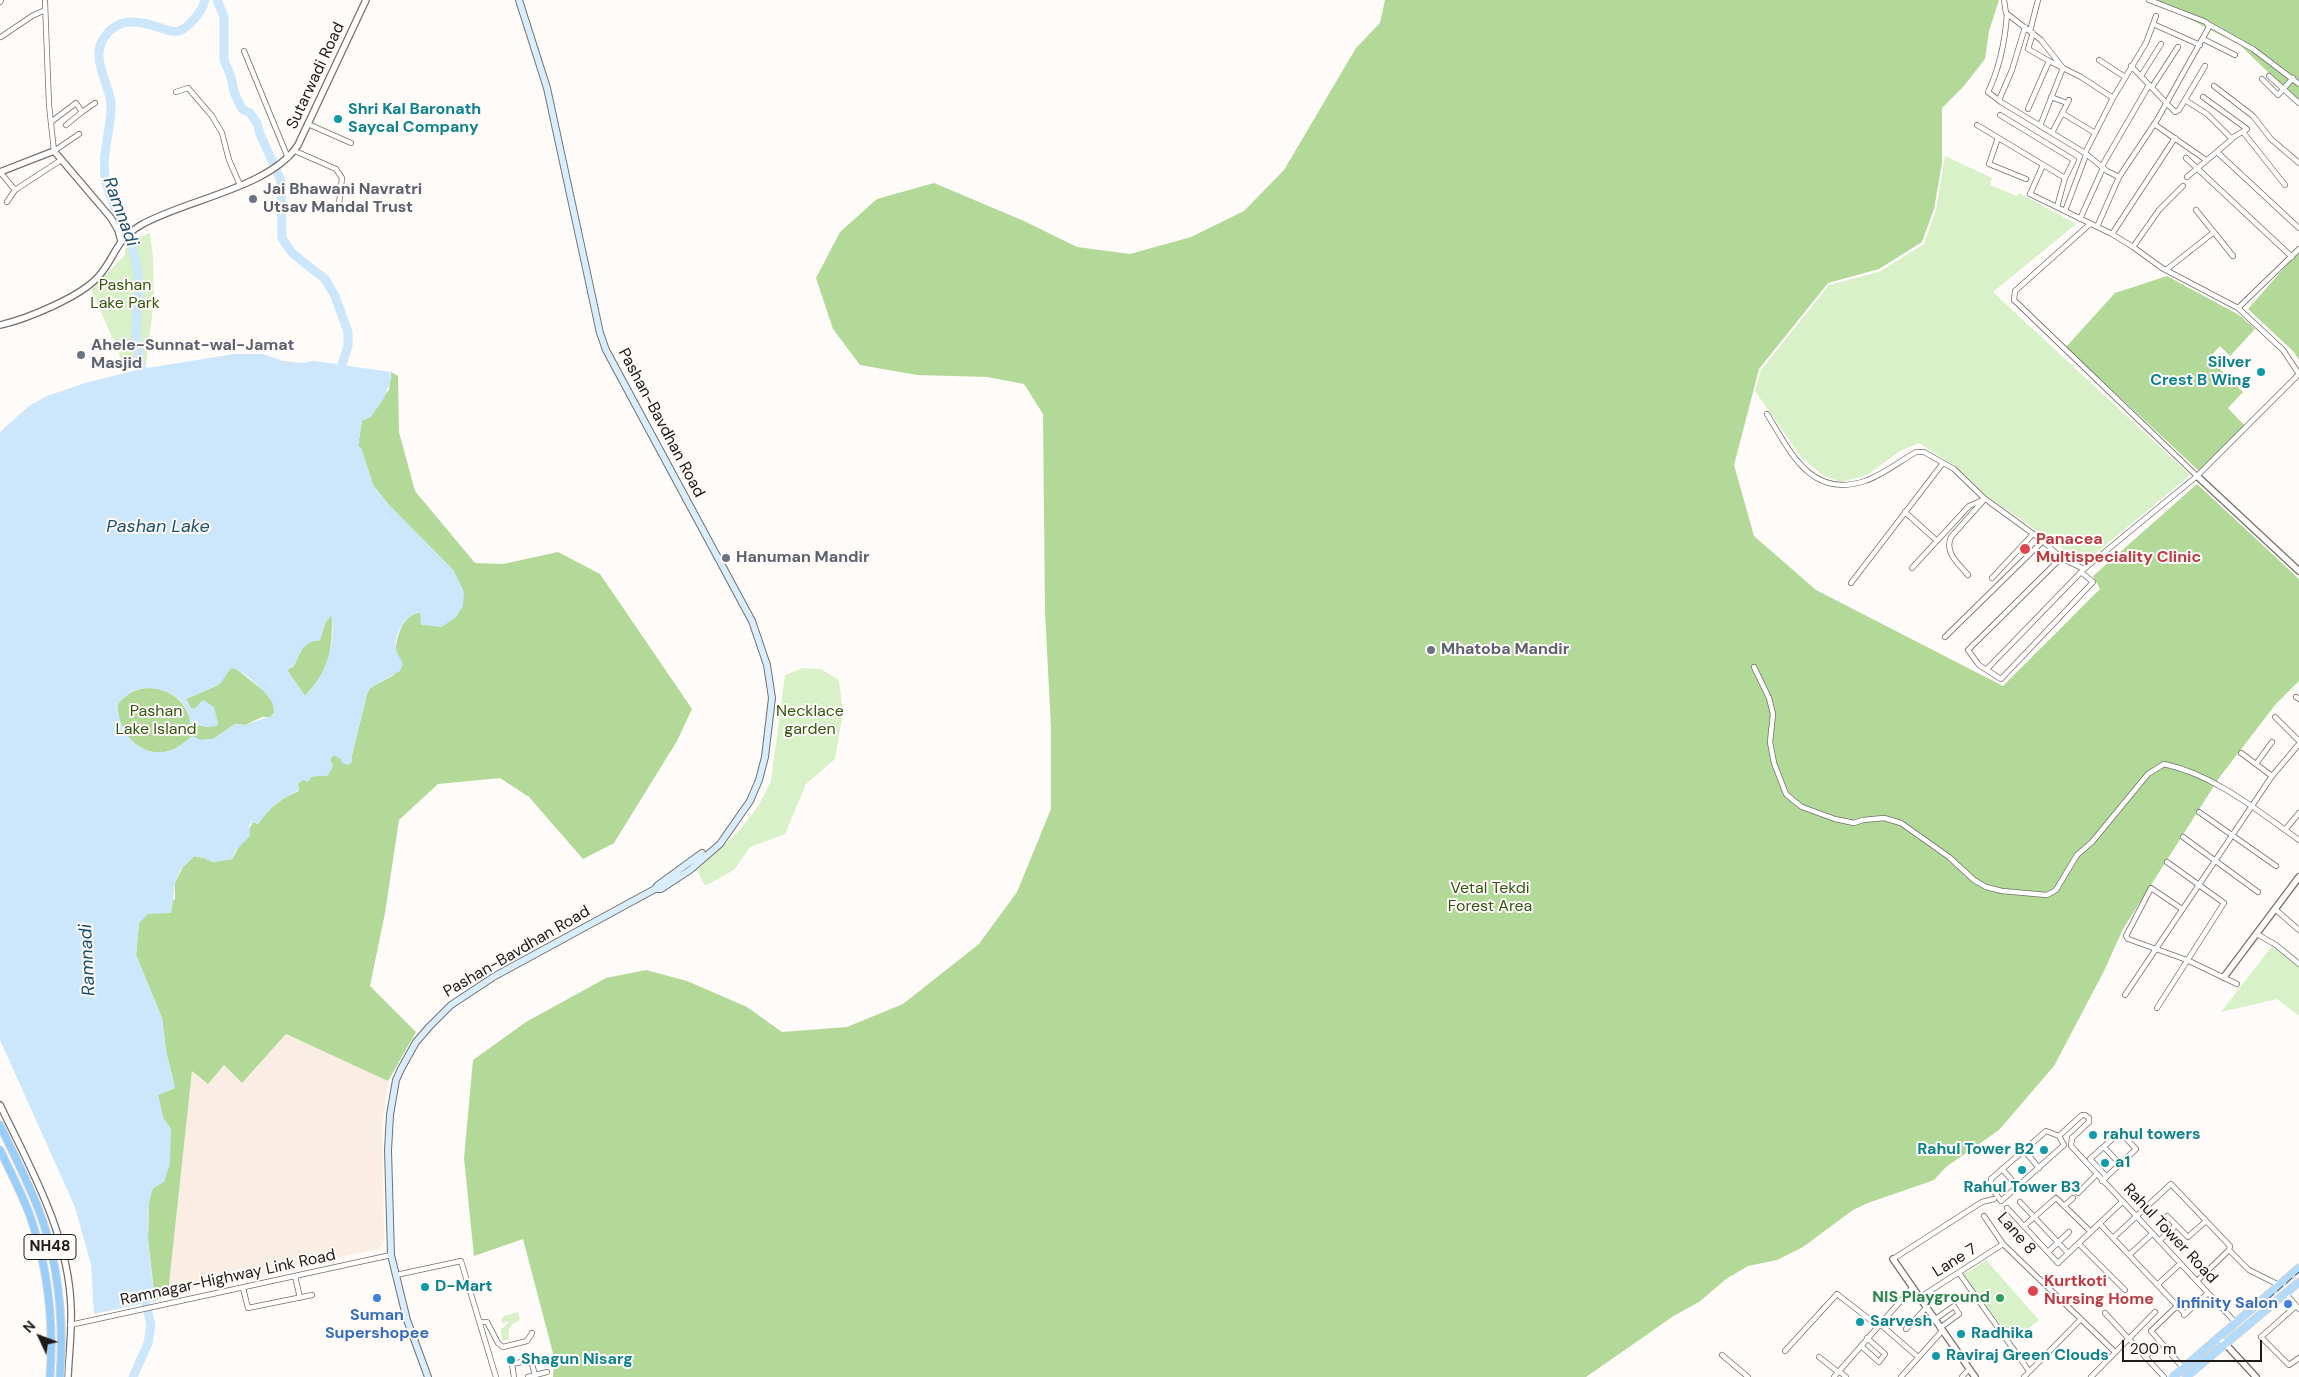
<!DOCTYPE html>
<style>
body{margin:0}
#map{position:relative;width:2299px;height:1377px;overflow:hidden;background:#fefbf8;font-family:"DM Sans",sans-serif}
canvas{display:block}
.north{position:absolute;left:15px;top:1312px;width:50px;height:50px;-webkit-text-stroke:4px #fefbf8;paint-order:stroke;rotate:313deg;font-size:14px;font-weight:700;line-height:20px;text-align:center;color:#1d1b19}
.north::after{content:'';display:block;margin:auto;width:18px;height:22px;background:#1d1b19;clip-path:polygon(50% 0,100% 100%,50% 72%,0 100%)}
.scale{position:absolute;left:2122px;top:1340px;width:140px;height:22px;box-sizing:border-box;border:2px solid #1d1b19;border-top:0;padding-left:6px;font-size:15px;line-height:18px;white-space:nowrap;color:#1d1b19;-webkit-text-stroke:4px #fefbf8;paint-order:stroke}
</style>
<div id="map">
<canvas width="2299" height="1377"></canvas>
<div class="north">N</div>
<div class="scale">200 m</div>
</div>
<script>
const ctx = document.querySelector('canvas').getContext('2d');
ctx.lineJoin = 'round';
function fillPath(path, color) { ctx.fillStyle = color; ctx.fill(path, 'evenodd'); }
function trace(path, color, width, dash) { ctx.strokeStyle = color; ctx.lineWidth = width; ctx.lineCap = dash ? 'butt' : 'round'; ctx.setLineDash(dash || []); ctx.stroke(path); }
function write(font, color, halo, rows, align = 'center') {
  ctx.font = font + ' "DM Sans",sans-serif'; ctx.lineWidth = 4; ctx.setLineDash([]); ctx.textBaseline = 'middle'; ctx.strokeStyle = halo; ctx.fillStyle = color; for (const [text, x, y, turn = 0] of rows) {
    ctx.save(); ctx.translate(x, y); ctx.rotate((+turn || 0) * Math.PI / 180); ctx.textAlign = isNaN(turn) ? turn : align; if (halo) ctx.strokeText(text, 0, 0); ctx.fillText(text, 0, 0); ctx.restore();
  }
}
fillPath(new Path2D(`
 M286 1034 388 1081 382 1125 384 1240 379 1249 168 1293 192 1071 224 1065 242 1083Z`), '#faeee4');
fillPath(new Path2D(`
 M1945 156 1992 178 1990 185 2017 196 2019 193 2076 224 1993 292 2190 475 2084 563 1987 496 1955 466 1919 443 1900 451 1867 475 1841 482 1824 476 1802 458 1755 391 1761 370 1829 285 1879 272 1924 244 1936 210Z
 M150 233 153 257 154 299 146 365 118 368 120 355 91 290 125 255V249L138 238Z
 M803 668 821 669 839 680 843 713 835 759 806 784 785 834 750 847 734 870 705 886 697 870 738 832 759 805 771 781 785 675Z
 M2273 945 2299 967V1016L2277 999 2221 1012Z
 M1986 1260 2039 1320 2013 1341 1963 1275Z
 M518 1312 520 1320C510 1324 508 1328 509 1339L502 1341 501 1328H503L509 1322 506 1321 503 1324 501 1320 504 1316Z`), '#d8f1c8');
fillPath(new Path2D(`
 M1385 0H1999L1989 31 1985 59 1963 87 1942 108V163L1934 209 1922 242 1879 269 1828 283 1759 369 1734 465 1754 536 1816 590 2003 686 2100 589 2093 576 2197 484 2299 579V681L2275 705 2219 778 2123 929 2104 971 2054 1066 1999 1130 1946 1167 1934 1180 1868 1203 1853 1210 1803 1247 1777 1260 1748 1266 1726 1279 1699 1302 1675 1315 1586 1377H553L554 1357 523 1239 474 1256 464 1158 473 1060 526 1022 606 978 646 970 687 981 747 1007 782 1032 847 1027 903 1004 979 944 1017 892 1051 809V728L1045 611 1043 414 1024 384 987 377 917 375 860 365 833 329 816 278 840 232 877 199 934 183 1024 221 1077 247 1130 254 1191 237 1244 211 1284 170 1356 48 1380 23Z
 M2154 0H2299V102L2241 46Z
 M2299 251V360L2294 352 2248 309Z
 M2167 276 2239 315 2255 329 2230 356 2220 346 2209 358 2243 392 2228 408 2245 426 2199 471 2066 347 2115 293Z
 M391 372 398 376 399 432 415 491 475 563 503 564 558 552 600 574 692 709 677 741 614 843 583 859 529 797 500 778 438 784 399 820 385 913 370 986 416 1032 388 1081 286 1034 242 1083 224 1065 208 1084 192 1071 168 1293 155 1301 148 1239 149 1201 171 1129 163 1118 158 1095 175 1088 166 1051 162 1018 136 955 139 923 147 914 175 899V882L183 867 194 856 204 858 213 862 232 859 253 822 258 824C269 808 281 798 299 791L298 784C306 775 316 776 327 776L333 766 330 760 333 755 340 758 352 755 367 694 370 688 394 675C395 654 394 617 421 612L454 571 389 505 373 485 361 448 358 446 362 421 389 390Z
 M332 614C332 651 331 668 305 696L287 670 294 666C301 651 302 642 320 640L325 623Z
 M234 667 265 692 273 703 275 712 271 717H262L245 725 235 724 213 739 201 740 192 737C184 743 174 751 164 752 137 756 116 729 118 704 139 676 181 687 190 719L206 727 218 723 214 713 200 705 194 709 191 708 186 699 216 686 231 668Z`), '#b2d997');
fillPath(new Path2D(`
 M234 354H263L283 361 302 363 314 361 391 372 390 374 392 377 384 398 371 417 362 421 358 446 361 448 373 485 389 505 454 571 464 592 463 606 456 617 442 627 421 625 420 612C406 614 393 635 396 649 397 654 401 659 403 664L400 671 370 688 367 694 352 755V762L348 765 342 763 340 758 333 755 330 760 333 766 327 776H312L308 782 302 780 298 784 299 790C281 798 269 808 258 824L253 822 249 825 250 836 236 850 232 859 213 862 204 858 194 856C191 861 186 863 183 867 172 879 175 898 171 913L148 914 139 923 136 955 162 1018 166 1051 175 1088 158 1095 163 1118 171 1129 170 1164 164 1182 152 1189C143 1225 151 1264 155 1301L94 1314 91 1265 75 1207 0 1040V432L29 406 47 396 85 383 141 369ZM331 615C337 644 326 675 305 696L287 670 294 666C301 652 302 642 320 640L325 623ZM231 668C240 668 266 691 271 700 273 703 274 711 274 715L245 725 235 724 213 739 201 740 192 736C184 743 175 751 164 752 137 756 116 729 118 704 139 674 189 690 190 723 198 726 208 728 217 726L218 723 214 707 203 700 194 709 191 708 186 699 220 684Z`), '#cce7fb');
trace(new Path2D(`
 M217 0 224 17V60L231 77 234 92 242 109 250 113 257 123 260 134 281 181 282 238 292 253 325 279 335 296 348 332V346L339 374
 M144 379C141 365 137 349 136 335 136 315 140 295 138 274 135 241 114 214 106 182 100 155 112 130 111 103 109 85 92 59 102 41 116 16 138 20 161 28 167 30 173 33 179 31 185 29 190 24 194 19 200 13 203 8 205 0
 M133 1377 148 1343 151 1325 143 1292`), '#cce7fb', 9);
const minor = new Path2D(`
 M2004 0 2006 13 2041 40 2063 68 2040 126
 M0 2 1 0
 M45 2 49 105 54 151
 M2007 14C2005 42 2000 67 1988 92L2001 102 2085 153 2107 171 2119 177
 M2153 24 2200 45
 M2208 24 2253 49 2299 84
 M2030 31 2038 0
 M2033 33 2028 49 2049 61
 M1 37 32 16 45 10
 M2203 39 2235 55
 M244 51 288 158
 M2099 60 2125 77
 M2131 66 2175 112 2179 110 2205 66
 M2141 76 2161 44
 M2269 76 2299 103
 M2262 79 2278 95 2293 78
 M2214 86 2253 116 2271 139 2299 163
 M2152 87 2178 47
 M176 92 188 88 212 116 222 133 229 160 240 185
 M2051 97 2067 103
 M2203 97 2247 129 2232 138
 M1999 100 2012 70 2025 27
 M2185 100 2207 114 2232 139 2187 177
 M2028 109 2049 61 2081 77 2113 98
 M82 112 95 103
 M2062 113 2095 133
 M2000 115 2074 160 2065 178 2057 207
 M51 122 76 103 82 112 66 125
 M308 124 351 143
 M2154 124 2206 160
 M1977 125 2065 178
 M2243 132 2285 185
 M2052 133 2069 100
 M1998 138 1989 164 2026 179
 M54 151 79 134
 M295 151 336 169 342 178 339 204
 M2217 152 2299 228
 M2085 153 2113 98 2146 43 2156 16
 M2186 158 2292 257
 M2043 165 2030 194 2112 234 2133 247 2162 268 2238 308 2283 350 2299 374
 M2102 166 2149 85
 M0 172 15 190 7 202
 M15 190 61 160
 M2196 210 2233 256
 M2065 211 2086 155
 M2080 219 2103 168
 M2090 224 2015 291 2014 300 2197 476
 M2097 227 2119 177 2157 120 2209 27 2206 22 2149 0
 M2112 234 2175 138
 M2133 247 2159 210 2183 186
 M2166 270 2214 232
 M2238 308 2299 249
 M1767 414C1791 453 1811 499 1865 481 1883 475 1900 461 1916 452H1924L1954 469 1984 498 2043 541 2061 558 2084 569 2197 476 2299 374
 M1905 512 1937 541
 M2061 558 1968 650 1979 665 2001 679 2093 582 2081 572
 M1912 568 1969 506 1985 499
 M1968 575C1959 564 1944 553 1951 537L1983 501
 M1992 578 2033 534
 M1851 583 1943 463
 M1945 637 2043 541
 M1754 667 1769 698 1773 714 1770 742 1774 763 1786 794 1793 800 1802 807 1835 819 1854 823 1863 820 1884 818 1901 823 1949 857 1974 880 1986 887 2002 891 2047 895 2056 890 2077 855 2092 842 2148 774 2164 764C2215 775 2258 811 2299 840
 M1987 669 2083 570
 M2296 697 2299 699
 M2275 717 2299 741
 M2241 753 2272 776
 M2256 764 2272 742
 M2199 812 2276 866
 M2285 830 2299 813
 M2183 837 2258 892
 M2182 909 2151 888 2126 936 2128 939 2187 960 2237 984
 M2275 909 2299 930
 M2257 934 2276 945 2299 964
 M2125 995 2272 776 2299 744
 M2157 1008 2224 903 2167 862
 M2046 1131 2059 1136 2064 1145 2001 1201 1990 1186 1991 1179Z
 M2059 1136 2082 1115H2085L2089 1118V1122L2072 1138 2071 1146 2236 1323
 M2104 1147 2120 1164
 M2024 1150 2039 1168
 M2002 1169 2018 1187
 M2102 1181 2136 1149 2120 1132 2090 1159 2106 1176
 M2078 1193 2096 1175
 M2020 1202 2068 1253
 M2064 1206 2073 1198
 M2007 1208 2058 1263 2122 1202
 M1984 1216 2003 1244 2115 1352
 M2167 1216 2188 1237 2206 1221
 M2100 1224 2113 1238
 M2024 1226 2056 1198 2091 1232
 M2159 1241 2176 1225
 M2079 1244 2125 1290
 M2229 1250 2249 1270 2279 1285
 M2048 1252 2069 1232
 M2129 1255 2152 1234
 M1893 1259 1982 1202 1994 1199
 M1959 1273 2029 1371
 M396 1275 461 1261 496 1377
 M295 1276 300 1298
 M2157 1285 2180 1264
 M243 1288 248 1308 312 1295
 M2285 1293 2299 1309
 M1919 1298 2003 1244
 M2296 1306 2261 1337 2289 1365 2299 1358
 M2175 1308 2151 1331 2184 1369
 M2105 1313 2164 1377
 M2185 1314 2113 1238 2171 1184 2230 1246 2229 1250 2197 1281
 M2184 1315 2208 1293
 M1934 1320 1954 1306 1959 1314 1940 1328
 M481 1322H487L498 1343 503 1347 527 1341 532 1333
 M1880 1324 1918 1357
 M70 1325 391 1255
 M1906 1329 1926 1308
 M1861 1346 1879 1362 1885 1354 1867 1338
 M1785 1351 1837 1294 1878 1326
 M1722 1355 1748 1377
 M1819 1357 1838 1372
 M2145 1357 2154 1349
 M1839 1371 1846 1377
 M514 1377 512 1364 527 1361 532 1364 535 1375
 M528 1377 547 1372
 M1834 1377 1912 1288
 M1901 1377 1942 1331
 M1962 1377 1969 1369
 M2024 1377 2081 1319
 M2091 1377 2155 1312`);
const tertiary = new Path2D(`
 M0 172 54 151 111 218 118 230 121 241
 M0 325C27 319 80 297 98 277 116 257 114 241 141 225 184 200 270 188 298 145L366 0
 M2197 476 2299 571
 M2224 977 2299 877
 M0 1105C31 1169 69 1235 71 1308 72 1331 69 1354 68 1377
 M1893 1259 1975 1377
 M2219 1337 2256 1377`);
const secondary = new Path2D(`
 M655 889 658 885 702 853
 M428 1377 407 1320 391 1255 388 1150 390 1115 396 1080 401 1069 416 1042 430 1026 451 1005 495 976 655 889H661L690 870 720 844 750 801 759 780 765 757 772 698 767 665 752 621 606 350 600 333 547 88 519 0`);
const primary = new Path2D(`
 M2173 1377 2299 1268
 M2186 1377 2299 1282`);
const trunk = new Path2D(`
 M0 1125C13 1153 27 1180 38 1208 59 1262 64 1320 60 1377
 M0 1150C10 1171 21 1192 29 1213 48 1266 54 1321 50 1377`);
trace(minor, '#75706c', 6);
trace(tertiary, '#75706c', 8);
trace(secondary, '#75706c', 8);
trace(primary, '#d6d6d6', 9);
trace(trunk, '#d6d6d6', 9);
trace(minor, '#fff', 4.5);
trace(tertiary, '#fff', 5.5);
trace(secondary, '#d8edfe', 6);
trace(primary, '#b1dafd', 7);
trace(trunk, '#97cefc', 7);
trace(new Path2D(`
 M2268 1299 2299 1272`), '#3f3d3b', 1, [8, 4]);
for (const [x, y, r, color] of [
 [338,119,5,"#0f9aa8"],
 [253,199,5,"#6b7280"],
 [81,355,5,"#6b7280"],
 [2261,372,5,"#0f9aa8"],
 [2025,549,6,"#e0444e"],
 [726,558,5,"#6b7280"],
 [1431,650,5,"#6b7280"],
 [2093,1135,5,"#0f9aa8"],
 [2044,1150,5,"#0f9aa8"],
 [2105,1163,5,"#0f9aa8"],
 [2022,1170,5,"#0f9aa8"],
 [425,1287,5,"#0f9aa8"],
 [2033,1291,6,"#e0444e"],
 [377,1298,5,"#3f7fe0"],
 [2000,1298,5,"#2e9e5b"],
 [2288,1304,5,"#3f7fe0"],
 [1860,1322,5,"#0f9aa8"],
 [1961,1334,5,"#0f9aa8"],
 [1936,1356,5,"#0f9aa8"],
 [511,1360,5,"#0f9aa8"]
]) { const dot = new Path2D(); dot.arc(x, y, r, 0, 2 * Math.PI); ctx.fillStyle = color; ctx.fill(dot); trace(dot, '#fefbf8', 2); }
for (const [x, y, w] of [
 [50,1247,52]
]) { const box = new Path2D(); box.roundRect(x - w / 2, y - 12.5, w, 25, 4); ctx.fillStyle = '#fefbf8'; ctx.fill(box); trace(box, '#1d1b19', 1); }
write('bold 15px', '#1d1b19', null, [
 ["NH48",50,1247]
]);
write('16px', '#1d1b19', '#fefbf8', [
 ["Sutarwadi Road",316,76,-65],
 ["Pashan-Bavdhan Road",661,423,62],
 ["Pashan-Bavdhan Road",517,952,-30],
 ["Lane 8",2016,1234,49],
 ["Rahul Tower Road",2170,1234,47],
 ["Lane 7",1955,1261,-32],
 ["Ramnagar-Highway Link Road",228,1278,-12]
]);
write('bold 16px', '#0d838f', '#fefbf8', [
 ["Shri Kal Baronath",348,110],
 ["Saycal Company",348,128],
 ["Silver",2251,363,"right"],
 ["Crest B Wing",2251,381,"right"],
 ["rahul towers",2103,1135],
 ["Rahul Tower B2",2034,1150,"right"],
 ["a1",2115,1163],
 ["Rahul Tower B3",2022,1188,"center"],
 ["D-Mart",435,1287],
 ["Sarvesh",1870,1322],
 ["Radhika",1971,1334],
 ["Raviraj Green Clouds",1946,1356],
 ["Shagun Nisarg",521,1360]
], 'left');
write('bold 16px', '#5b616d', '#fefbf8', [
 ["Jai Bhawani Navratri",263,190],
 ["Utsav Mandal Trust",263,208],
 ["Ahele-Sunnat-wal-Jamat",91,346],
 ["Masjid",91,364],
 ["Hanuman Mandir",736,558],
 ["Mhatoba Mandir",1441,650]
], 'left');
write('16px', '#325510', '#fefbf8', [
 ["Pashan",125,286],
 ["Lake Park",125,304],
 ["Pashan",156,712],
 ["Lake Island",156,730],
 ["Necklace",810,712],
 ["garden",810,730],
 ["Vetal Tekdi",1490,889],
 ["Forest Area",1490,907]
]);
write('bold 16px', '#be3a42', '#fefbf8', [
 ["Panacea",2036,540],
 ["Multispeciality Clinic",2036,558],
 ["Kurtkoti",2044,1282],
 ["Nursing Home",2044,1300]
], 'left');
write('bold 16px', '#27864d', '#fefbf8', [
 ["NIS Playground",1990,1298]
], 'right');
write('bold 16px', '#366cbe', '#fefbf8', [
 ["Infinity Salon",2278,1304],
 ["Suman",377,1316,"center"],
 ["Supershopee",377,1334,"center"]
], 'right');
write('italic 18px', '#1c5171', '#fefbf8', [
 ["Ramnadi",120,212,70],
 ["Pashan Lake",158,527],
 ["Ramnadi",88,960,-93]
]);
</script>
